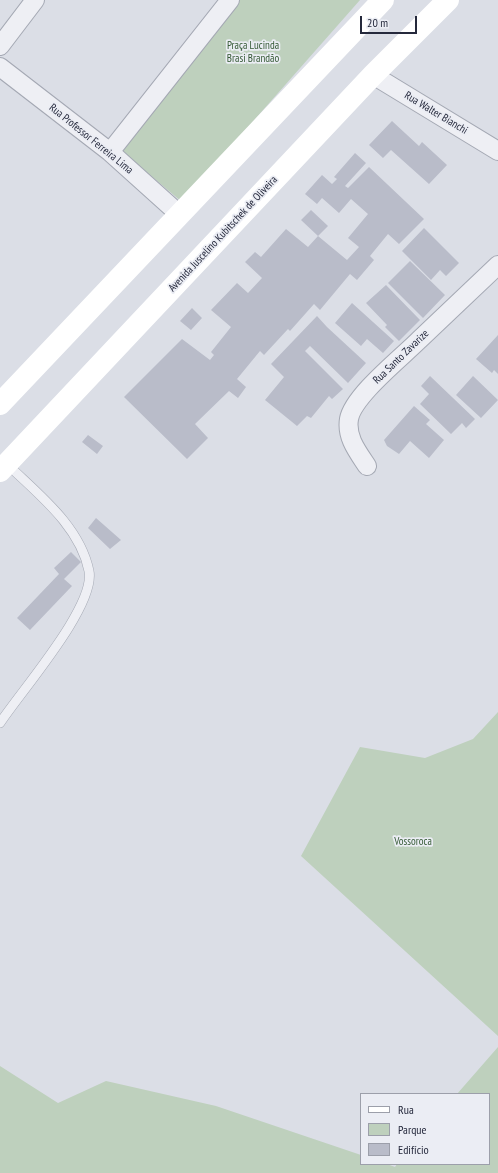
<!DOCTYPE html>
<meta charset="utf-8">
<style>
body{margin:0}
#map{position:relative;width:498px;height:1173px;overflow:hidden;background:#dbdee6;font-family:"PT Sans Narrow",sans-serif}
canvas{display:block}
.legend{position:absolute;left:360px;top:1093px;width:130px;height:72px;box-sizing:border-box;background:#ebedf4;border:1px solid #9c9faa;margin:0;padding:5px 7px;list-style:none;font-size:12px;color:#25293c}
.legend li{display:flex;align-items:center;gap:8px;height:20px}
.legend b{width:20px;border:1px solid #9c9faa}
.scale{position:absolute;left:360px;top:16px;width:57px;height:18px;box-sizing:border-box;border:2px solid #25293c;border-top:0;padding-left:5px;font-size:12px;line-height:14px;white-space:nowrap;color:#25293c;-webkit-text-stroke:3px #ebedf4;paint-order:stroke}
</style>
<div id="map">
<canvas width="498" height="1173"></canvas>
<ul class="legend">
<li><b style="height:5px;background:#fff"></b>Rua</li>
<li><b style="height:11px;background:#bed0bd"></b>Parque</li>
<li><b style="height:11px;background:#b9bcc9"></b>Edifício</li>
</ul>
<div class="scale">20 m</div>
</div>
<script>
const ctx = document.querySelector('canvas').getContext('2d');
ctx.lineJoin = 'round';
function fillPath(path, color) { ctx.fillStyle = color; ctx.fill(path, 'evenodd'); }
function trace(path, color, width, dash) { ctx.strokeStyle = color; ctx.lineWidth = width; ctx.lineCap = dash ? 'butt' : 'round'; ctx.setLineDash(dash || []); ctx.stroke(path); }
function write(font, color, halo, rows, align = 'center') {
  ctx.font = font + ' "PT Sans Narrow",sans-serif'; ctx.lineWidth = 3.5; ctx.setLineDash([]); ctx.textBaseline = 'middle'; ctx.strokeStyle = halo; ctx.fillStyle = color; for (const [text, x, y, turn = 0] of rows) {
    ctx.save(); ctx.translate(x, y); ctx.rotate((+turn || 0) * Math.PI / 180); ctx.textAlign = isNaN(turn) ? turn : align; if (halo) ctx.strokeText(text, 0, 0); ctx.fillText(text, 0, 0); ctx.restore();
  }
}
fillPath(new Path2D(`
 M238 0H360L182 202 118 148Z
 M498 712V1036L301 856 360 747 425 758 473 739Z
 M498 1047V1173H0V1066L58 1103 106 1081 216 1106 361 1155V1164H387L395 1167 397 1164H489V1094H457Z`), '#bed0bd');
fillPath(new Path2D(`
 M392 121 419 146 422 142 447 165 429 184 391 150 383 158 369 145Z
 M355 153 366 163 345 186 348 188 369 167 424 219 399 244 388 234 370 256 374 260 357 280 350 274 320 310 314 304 290 331 288 329 264 355 260 351 237 379 246 387 238 398 229 391 195 424 208 438 187 459 124 397 182 339 210 360 214 355 211 352 231 327 211 310 237 283 248 293 262 278 245 262 255 252 261 257 286 229 308 247 318 236 347 260 359 247 348 238 368 214 351 199 339 213 322 198 317 204 305 194 322 175 332 184 337 179 334 177Z
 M311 210 328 226 318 236 301 220Z
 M424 228 459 263 446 276 440 270 431 280 402 251Z
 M410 261 445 295 423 318 388 283Z
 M386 285 420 320 399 341 385 327 387 325 366 303Z
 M352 303 394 341 383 353 367 339 361 346 335 323Z
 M192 308 202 318 191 330 180 321Z
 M317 316 327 327 366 363 348 383 310 346 305 351 343 389 332 399 329 396 311 418 307 416 297 426 265 400 284 377 271 364Z
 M498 335V374L494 370 492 373 476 359Z
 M430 376 475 419 466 428 462 423 451 434 420 404 429 394 421 386Z
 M473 376 498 400 481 418 456 395Z
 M414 406 430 420 426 424 444 440 429 458 410 441 399 454 387 446 384 440Z
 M88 435 103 446 97 454 82 442Z
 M96 518 121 540 110 549 88 528Z
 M71 552 81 562 64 579 72 586 30 630 17 618 59 574 54 568Z`), '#b9bcc9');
const lane = new Path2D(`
 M0 723C21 691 96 606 89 571 80 526 38 494 7 464`);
const street = new Path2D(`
 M0 46 35 0
 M0 67 110 152 180 215
 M373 75 498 151
 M110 152 230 0
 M367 466C357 451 346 437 349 419 353 396 401 358 419 340 445 315 472 290 498 265`);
trace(lane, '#a4a8b3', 10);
trace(street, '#a4a8b3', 20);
trace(lane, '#eeeff4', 9);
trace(street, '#eeeff4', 18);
trace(new Path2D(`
 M0 404 383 0
 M0 471 373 75 448 0`), '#fff', 22);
write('11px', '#335833', '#ebedf4', [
 ["Praça Lucinda",253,46],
 ["Brasi Brandão",253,59],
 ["Vossoroca",413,842]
]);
write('11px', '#25293c', '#ebedf4', [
 ["Rua Walter Bianchi",436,113,31],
 ["Rua Professor Ferreira Lima",91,139,39],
 ["Avenida Juscelino Kubitschek de Oliveira",223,234,-47],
 ["Rua Santo Zavarize",401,357,-44]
]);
</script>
